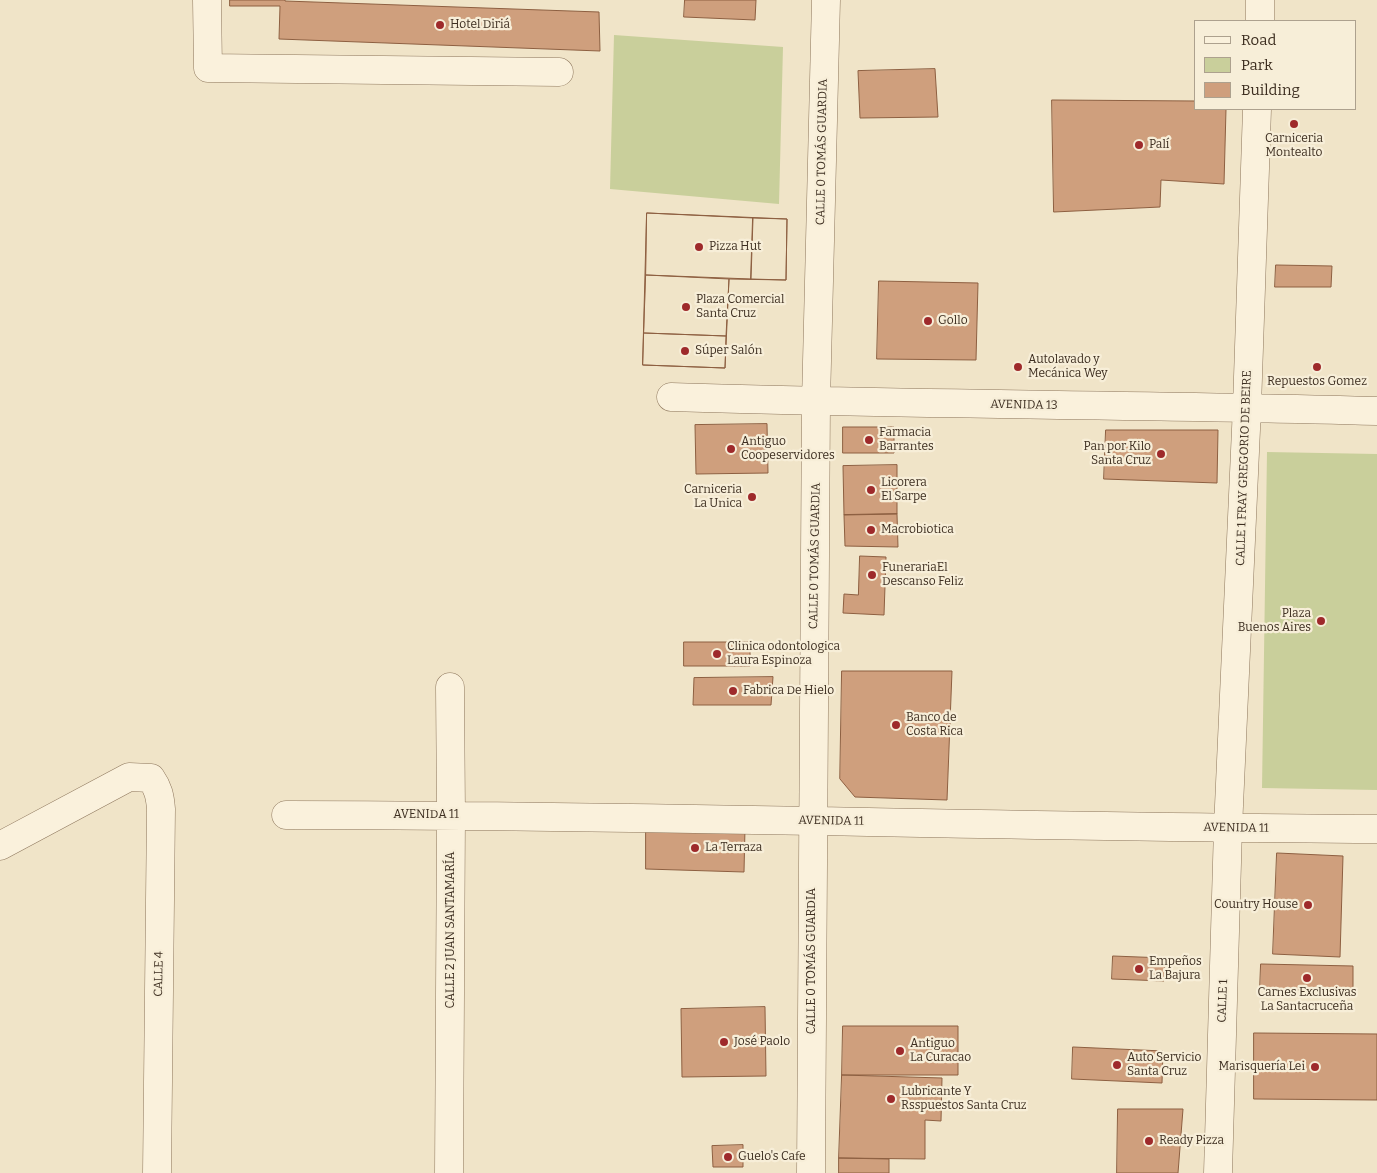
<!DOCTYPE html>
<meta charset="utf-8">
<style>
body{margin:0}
#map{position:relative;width:1377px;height:1173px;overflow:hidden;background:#f0e4c8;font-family:Bitter,serif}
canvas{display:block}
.legend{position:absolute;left:1194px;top:20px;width:162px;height:90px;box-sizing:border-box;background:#f7eed8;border:1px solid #ada18e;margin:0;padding:6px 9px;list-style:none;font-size:15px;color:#3d2e20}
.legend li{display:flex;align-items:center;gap:10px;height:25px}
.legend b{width:25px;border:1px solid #ada18e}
</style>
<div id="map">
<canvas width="1377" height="1173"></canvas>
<ul class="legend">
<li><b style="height:6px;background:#faf1dc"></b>Road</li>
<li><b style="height:14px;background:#c9cf9b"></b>Park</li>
<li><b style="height:14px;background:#cf9f7d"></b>Building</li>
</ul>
</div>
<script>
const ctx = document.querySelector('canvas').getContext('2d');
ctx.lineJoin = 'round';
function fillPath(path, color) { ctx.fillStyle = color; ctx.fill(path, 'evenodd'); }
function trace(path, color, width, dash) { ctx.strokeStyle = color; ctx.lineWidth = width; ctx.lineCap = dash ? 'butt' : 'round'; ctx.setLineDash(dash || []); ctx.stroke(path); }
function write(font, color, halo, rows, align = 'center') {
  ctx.font = font + ' Bitter,serif'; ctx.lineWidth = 4.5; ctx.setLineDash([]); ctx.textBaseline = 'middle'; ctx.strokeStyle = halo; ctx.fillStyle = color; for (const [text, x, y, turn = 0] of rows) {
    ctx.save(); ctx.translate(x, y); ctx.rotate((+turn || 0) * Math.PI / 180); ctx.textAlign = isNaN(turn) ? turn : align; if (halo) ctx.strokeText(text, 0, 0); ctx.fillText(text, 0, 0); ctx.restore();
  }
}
fillPath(new Path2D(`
 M614 35 783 47 779 204 610 189Z
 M1267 452 1377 454V790L1262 788Z`), '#c9cf9b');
const building = new Path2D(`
 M230 0H285V1L599 12 600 51 279 39 280 6H230Z
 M685 0H756L755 20 684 17Z
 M935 69 938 117 860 118 858 71Z
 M1052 100 1196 101V109H1226L1224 184 1161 180 1160 207 1054 212Z
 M647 213 787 219 786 280 729 279 725 368 643 365Z
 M647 213 753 218 751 279 646 275Z
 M753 218 787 219 786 280 751 279Z
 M1276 265 1332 266 1331 287H1275Z
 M646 275 729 279 726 336 644 333Z
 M879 281 978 283 976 360 877 359Z
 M644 333 726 336 725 368 643 365Z
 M767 424 768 473 696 474 695 425Z
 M843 427H894V453H843Z
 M1106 430H1218L1217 483 1104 479Z
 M897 465V514L844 515 843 466Z
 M897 514 898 547 845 546 844 515Z
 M860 556 886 557 884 615 843 613 844 594 858 595Z
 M684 642H750V666H684Z
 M842 671H952L947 800 855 797 840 779Z
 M773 677 771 705H693L694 678Z
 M646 825 745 828 744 872 646 869Z
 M1277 853 1343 856 1340 957 1273 954Z
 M1113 956 1165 958 1164 981 1112 979Z
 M1261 964 1353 966V991L1260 989Z
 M765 1007 766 1076 682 1077 681 1009Z
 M843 1026H958V1075H842Z
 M1254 1033 1377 1034V1100L1254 1099Z
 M1073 1047 1163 1051 1162 1083 1072 1079Z
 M842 1075 942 1078 941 1121 925 1120V1159L839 1158Z
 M1118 1109H1183L1178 1173H1117Z
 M743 1145V1167H713L712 1146Z
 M839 1158 889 1159V1173H839Z`);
fillPath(building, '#cf9f7d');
trace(building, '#8d5f41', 1);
const minor = new Path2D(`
 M207 0 208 68 559 72
 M1260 21V0
 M671 397C906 405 1142 404 1377 411
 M286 815C649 815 1013 827 1377 829
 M0 846 129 777 151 778C158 788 160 796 161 809L157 1173
 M449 1173 451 815 450 687
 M811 1173 816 402 826 0
 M1218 1173 1228 828 1247 407 1257 109`);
trace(minor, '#8d765c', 29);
trace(minor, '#faf1dc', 28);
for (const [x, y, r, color] of [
 [440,25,5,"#9e2a2b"],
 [1294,124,5,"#9e2a2b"],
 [1139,145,5,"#9e2a2b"],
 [699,247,5,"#9e2a2b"],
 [686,307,5,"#9e2a2b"],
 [928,321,5,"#9e2a2b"],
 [685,351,5,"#9e2a2b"],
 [1018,367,5,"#9e2a2b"],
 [1317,367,5,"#9e2a2b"],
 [869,440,5,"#9e2a2b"],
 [731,449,5,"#9e2a2b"],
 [1161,454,5,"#9e2a2b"],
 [871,490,5,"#9e2a2b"],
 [752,497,5,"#9e2a2b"],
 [871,530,5,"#9e2a2b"],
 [872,575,5,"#9e2a2b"],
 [1321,621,5,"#9e2a2b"],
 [717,654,5,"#9e2a2b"],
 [733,691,5,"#9e2a2b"],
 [896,725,5,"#9e2a2b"],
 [695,848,5,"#9e2a2b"],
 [1308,905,5,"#9e2a2b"],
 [1139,969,5,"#9e2a2b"],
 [1307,978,5,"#9e2a2b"],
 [724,1042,5,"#9e2a2b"],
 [900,1051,5,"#9e2a2b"],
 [1117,1065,5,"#9e2a2b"],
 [1315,1067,5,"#9e2a2b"],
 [891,1099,5,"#9e2a2b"],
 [1149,1141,5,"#9e2a2b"],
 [728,1157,5,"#9e2a2b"]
]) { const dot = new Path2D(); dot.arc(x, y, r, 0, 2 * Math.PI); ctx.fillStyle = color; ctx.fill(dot); trace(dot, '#f7eed8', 2); }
write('12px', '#3d2e20', '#f7eed8', [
 ["Hotel Diriá",450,25],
 ["Carniceria",1294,139,"center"],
 ["Montealto",1294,153,"center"],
 ["Palí",1149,145],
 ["Pizza Hut",709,247],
 ["Plaza Comercial",696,300],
 ["Santa Cruz",696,314],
 ["Gollo",938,321],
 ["Súper Salón",695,351],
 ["Autolavado y",1028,360],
 ["Mecánica Wey",1028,374],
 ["Repuestos Gomez",1317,382,"center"],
 ["Farmacia",879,433],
 ["Barrantes",879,447],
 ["Antiguo",741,442],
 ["Coopeservidores",741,456],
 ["Pan por Kilo",1151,447,"right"],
 ["Santa Cruz",1151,461,"right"],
 ["Licorera",881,483],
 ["El Sarpe",881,497],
 ["Carniceria",742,490,"right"],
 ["La Unica",742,504,"right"],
 ["Macrobiotica",881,530],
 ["FunerariaEl",882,568],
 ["Descanso Feliz",882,582],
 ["Plaza",1311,614,"right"],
 ["Buenos Aires",1311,628,"right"],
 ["Clinica odontologica",727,647],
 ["Laura Espinoza",727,661],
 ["Fabrica De Hielo",743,691],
 ["Banco de",906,718],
 ["Costa Rica",906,732],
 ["La Terraza",705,848],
 ["Country House",1298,905,"right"],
 ["Empeños",1149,962],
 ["La Bajura",1149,976],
 ["Carnes Exclusivas",1307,993,"center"],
 ["La Santacruceña",1307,1007,"center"],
 ["José Paolo",734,1042],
 ["Antiguo",910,1044],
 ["La Curacao",910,1058],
 ["Auto Servicio",1127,1058],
 ["Santa Cruz",1127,1072],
 ["Marisquería Lei",1305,1067,"right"],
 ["Lubricante Y",901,1092],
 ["Rsspuestos Santa Cruz",901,1106],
 ["Ready Pizza",1159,1141],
 ["Guelo's Cafe",738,1157]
], 'left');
write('12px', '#3d2e20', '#f7eed8', [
 ["CALLE 0 TOMÁS GUARDIA",822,152,-89],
 ["AVENIDA 13",1024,405,1],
 ["CALLE 1 FRAY GREGORIO DE BEIRE",1244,468,-88],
 ["CALLE 0 TOMÁS GUARDIA",815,556,-89],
 ["AVENIDA 11",426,815],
 ["AVENIDA 11",831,821,1],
 ["AVENIDA 11",1236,828,1],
 ["CALLE 2 JUAN SANTAMARÍA",451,930,-90],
 ["CALLE 0 TOMÁS GUARDIA",812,961,-90],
 ["CALLE 4",159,974,-89],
 ["CALLE 1",1223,1001,-88]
]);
</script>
